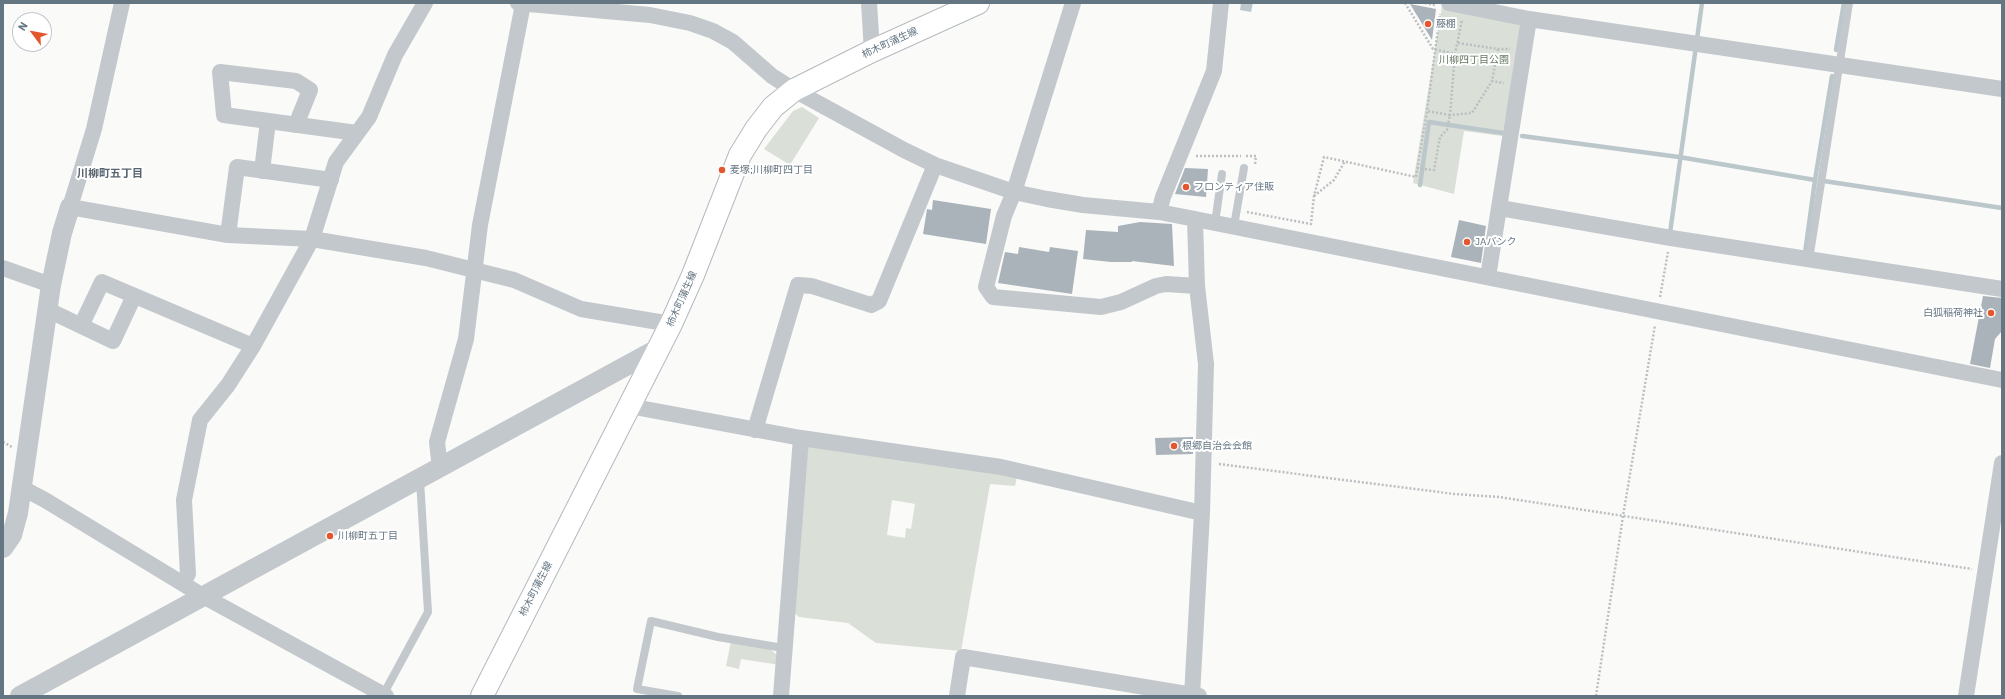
<!DOCTYPE html>
<meta charset="utf-8">
<style>
body{margin:0}
#map{position:relative;width:2005px;height:699px;overflow:hidden;background:#fafaf8;font-family:"IBM Plex Sans",sans-serif}
canvas{display:block}
.frame{position:absolute;inset:0;border:4px solid #657683;pointer-events:none}
.north{position:absolute;left:12px;top:12px;width:40px;height:40px;box-sizing:border-box;background:#fff;border:1px solid #c1c8cd;border-radius:50%;rotate:302deg;font-size:11px;font-weight:700;line-height:16px;text-align:center;color:#657683}
.north::after{content:'';display:block;margin:auto;width:14px;height:18px;background:#e4572e;clip-path:polygon(50% 0,100% 100%,50% 72%,0 100%)}
</style>
<div id="map">
<canvas width="2005" height="699"></canvas>
<div class="frame"></div>
<div class="north">N</div>
</div>
<script>
const ctx = document.querySelector('canvas').getContext('2d');
ctx.lineJoin = 'round';
function fillPath(path, color) { ctx.fillStyle = color; ctx.fill(path, 'evenodd'); }
function trace(path, color, width, dash) { ctx.strokeStyle = color; ctx.lineWidth = width; ctx.lineCap = dash ? 'butt' : 'round'; ctx.setLineDash(dash || []); ctx.stroke(path); }
function write(font, color, halo, rows, align = 'center') {
  ctx.font = font + ' "IBM Plex Sans","Noto Sans JP",sans-serif'; ctx.lineWidth = 4; ctx.setLineDash([]); ctx.textBaseline = 'middle'; ctx.strokeStyle = halo; ctx.fillStyle = color; for (const [text, x, y, turn = 0] of rows) {
    ctx.save(); ctx.translate(x, y); ctx.rotate((+turn || 0) * Math.PI / 180); ctx.textAlign = isNaN(turn) ? turn : align; if (halo) ctx.strokeText(text, 0, 0); ctx.fillText(text, 0, 0); ctx.restore();
  }
}
fillPath(new Path2D(`
 M1442 6 1519 22 1521 26 1502 136 1464 131 1454 194 1413 183Z
 M802 107 819 118 790 165 764 149 793 111Z
 M807 445 1017 476 1015 486 990 484 961 651 876 643 848 623 799 617 792 611ZM892 500 915 504 911 529 906 528 905 538 887 535Z
 M731 641 769 648 781 659 780 665 741 659 739 669 726 666Z`), '#dadfd7');
fillPath(new Path2D(`
 M1241 3H1253L1251 12 1240 10Z`), '#bbc7cb');
trace(new Path2D(`
 M1836 50 1844 3
 M1522 136 1679 157 1815 180
 M1824 181 2002 208
 M1420 185 1429 122 1503 133
 M1670 233 1702 3
 M1805 253 1815 180 1832 76`), '#bbc7cb', 4.5);
fillPath(new Path2D(`
 M1410 4 1436 9 1432 40Z
 M1185 168 1208 169 1206 197 1175 194Z
 M933 200 991 209 986 244 923 234 927 209 932 210Z
 M1459 220 1486 226 1481 263 1451 257Z
 M1140 222 1172 224 1174 266 1132 261V262H1111L1083 259 1086 230 1118 232V226Z
 M1019 247 1049 252 1050 247 1078 251 1072 294 998 283 1005 252 1018 254Z
 M1983 296 2002 298V331L1995 339 1990 368 1970 364Z
 M1193 437V454L1156 455 1155 438Z`), '#aab3b9');
const secondary = new Path2D(`
 M482 696 671 324 693 275 740 155 756 129 773 107 794 90 872 51 978 3`);
trace(secondary, '#b3babf', 24);
trace(new Path2D(`
 M1405 3 1433 49 1455 54 1462 20
 M1425 3 1435 5
 M1458 43 1498 49H1510
 M1498 49 1492 81 1504 83
 M1455 54 1450 115 1472 113 1492 81
 M1196 156H1241
 M1246 156H1256L1255 164
 M1417 168 1434 170 1440 137 1447 130 1450 115 1427 111
 M1314 196 1334 180 1345 161
 M1247 212 1311 224 1314 196 1324 157 1416 177 1427 111 1440 14
 M1660 297 1668 252
 M3 442 12 447
 M1219 464 1454 494 1499 497 1972 569
 M1596 696 1623 516 1655 325`), '#bbbfc2', 2.5, [2, 2]);
trace(new Path2D(`
 M1215 223 1222 174
 M1234 226 1244 168
 M1809 260 1849 3
 M383 695 428 612 420 480
 M678 696 637 689 651 621 718 637 783 648`), '#c3c8cc', 8);
trace(new Path2D(`
 M122 3 94 129 70 207 228 235 312 239 426 258 514 280 581 309 671 324
 M518 3 650 15 690 23 713 31 733 42 772 76 794 90 904 150 935 165 1014 192 1047 199 1083 205 1159 212 1195 219 2002 380
 M869 3 872 51
 M1073 3 1014 192 1004 216 986 287 993 297 1101 307 1121 302 1156 286 1166 284 1197 286
 M1449 3 1529 19 2002 89
 M296 125 310 90 296 81 220 72 224 115 357 133
 M262 171 268 121
 M1500 208 1671 238 2002 289
 M1159 212 1163 197 1214 71 1221 3
 M228 235 237 167 331 180
 M3 268 51 285
 M1488 277 1529 19
 M48 310 113 341 134 296
 M81 326 102 282 253 346
 M629 406 801 438 1001 467 1202 513
 M755 430 798 285 812 286 871 305 879 301 935 165
 M440 468 437 442 466 339 480 225 523 4
 M22 490 28 491 45 500 203 596 386 696
 M182 583 188 574 184 500 200 420 228 385 253 346 312 239 336 162 369 117 395 55 425 3
 M781 696 801 438
 M957 696 963 657 1199 696
 M1192 696 1202 513 1206 364 1197 286 1195 219
 M1966 696 2002 463`), '#c3c8cc', 16);
trace(new Path2D(`
 M3 548 12 535 18 513 51 285 62 233 70 207
 M20 696 659 348`), '#c3c8cc', 20);
trace(secondary, '#fff', 22);
for (const [x, y, r, color] of [
 [1428,24,4,"#e4572e"],
 [722,170,4,"#e4572e"],
 [1186,187,4,"#e4572e"],
 [1467,242,4,"#e4572e"],
 [1991,313,4,"#e4572e"],
 [1174,446,4,"#e4572e"],
 [330,536,4,"#e4572e"]
]) { const dot = new Path2D(); dot.arc(x, y, r, 0, 2 * Math.PI); ctx.fillStyle = color; ctx.fill(dot); trace(dot, '#fff', 1.5); }
write('10px', '#657683', '#fff', [
 ["藤棚",1436,24],
 ["麦塚;川柳町四丁目",730,170],
 ["フロンティア住販",1194,187],
 ["JAバンク",1475,242],
 ["白狐稲荷神社",1983,313,"right"],
 ["根郷自治会会館",1182,446],
 ["川柳町五丁目",338,536]
], 'left');
write('10px', '#657683', '#fff', [
 ["柿木町蒲生線",890,43,-25],
 ["柿木町蒲生線",682,299,-66],
 ["柿木町蒲生線",536,589,-63]
]);
write('10px', '#687a64', '#fff', [
 ["川柳四丁目公園",1474,60]
]);
write('bold 11px', '#57646e', '#fff', [
 ["川柳町五丁目",110,174]
]);
</script>
